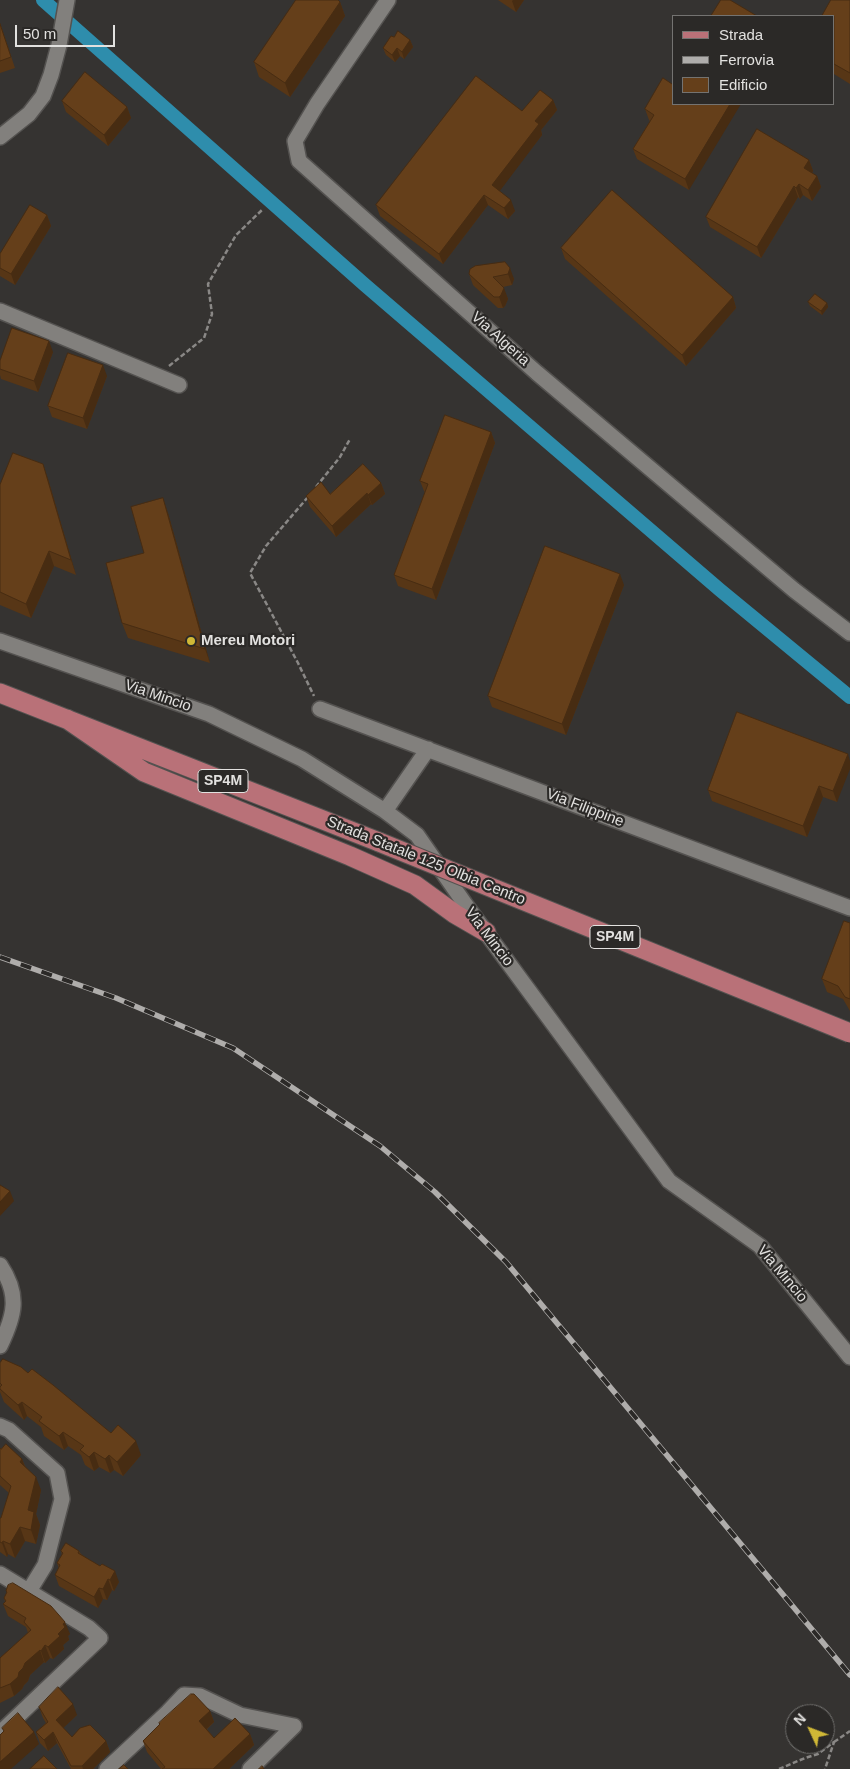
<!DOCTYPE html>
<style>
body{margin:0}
#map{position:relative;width:850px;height:1769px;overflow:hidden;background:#353331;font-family:Helvetica,sans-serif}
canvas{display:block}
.legend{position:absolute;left:672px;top:15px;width:162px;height:90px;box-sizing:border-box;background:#2b2927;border:1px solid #747371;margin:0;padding:6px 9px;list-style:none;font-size:15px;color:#e2e1df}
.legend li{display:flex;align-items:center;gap:10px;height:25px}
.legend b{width:25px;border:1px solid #747371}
.north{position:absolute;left:785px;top:1704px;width:50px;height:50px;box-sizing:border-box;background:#2b2927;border:1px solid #747371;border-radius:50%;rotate:313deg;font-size:14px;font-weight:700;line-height:20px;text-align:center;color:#e2e1df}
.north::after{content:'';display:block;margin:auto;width:18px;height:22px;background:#d0b836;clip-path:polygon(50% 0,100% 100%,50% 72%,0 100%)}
.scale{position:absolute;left:15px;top:25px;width:100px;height:22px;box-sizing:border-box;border:2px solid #e2e1df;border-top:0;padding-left:6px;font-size:15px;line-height:18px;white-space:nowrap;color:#e2e1df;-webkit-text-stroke:4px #2b2927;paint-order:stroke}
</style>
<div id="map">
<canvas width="850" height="1769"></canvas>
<ul class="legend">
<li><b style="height:6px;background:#b97178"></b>Strada</li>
<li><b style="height:6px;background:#afadab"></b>Ferrovia</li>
<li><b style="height:14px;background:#653f1a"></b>Edificio</li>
</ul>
<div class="north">N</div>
<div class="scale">50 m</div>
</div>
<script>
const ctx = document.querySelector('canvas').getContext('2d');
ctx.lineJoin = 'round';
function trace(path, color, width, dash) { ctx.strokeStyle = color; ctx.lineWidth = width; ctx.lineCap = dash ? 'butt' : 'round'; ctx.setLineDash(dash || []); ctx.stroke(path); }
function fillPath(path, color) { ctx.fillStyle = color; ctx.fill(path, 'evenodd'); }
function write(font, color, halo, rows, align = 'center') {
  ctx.font = font + ' Helvetica,sans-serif'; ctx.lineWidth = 4.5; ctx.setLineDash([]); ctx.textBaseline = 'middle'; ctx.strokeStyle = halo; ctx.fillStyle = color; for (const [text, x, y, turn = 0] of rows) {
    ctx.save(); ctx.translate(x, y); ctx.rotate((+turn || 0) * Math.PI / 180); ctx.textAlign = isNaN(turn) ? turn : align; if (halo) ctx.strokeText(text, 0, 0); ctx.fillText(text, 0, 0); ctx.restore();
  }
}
trace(new Path2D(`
 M43 0 365 285 720 590 850 697`), '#2e8dac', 14);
const minor = new Path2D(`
 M388 0 317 104 295 141 299 161 537 373 794 590 850 633
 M0 137 29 114 43 96 51 75 59 45 67 0
 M0 311 179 385
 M0 641 209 714 302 759 385 811 417 835 465 904 669 1181 760 1246 850 1357
 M320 709 850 908
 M385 811 428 749
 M0 1265C20 1295 15 1315 0 1346
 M0 1426 9 1430 57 1473 62 1499 45 1565 29 1591
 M0 1574 89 1628 100 1638 0 1733
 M107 1769 168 1712 184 1695 200 1696 240 1715 294 1726
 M250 1769 294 1726`);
const major = new Path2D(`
 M0 693 379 842
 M67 719 144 772 350 856 415 885 455 914 486 932`);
trace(minor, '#545250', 18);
trace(major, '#545250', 21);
trace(new Path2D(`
 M169 366 204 338 212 314 208 284 236 235 262 210
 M316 487 340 457 350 439
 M308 497 266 546 250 573 298 663 314 696
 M834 1742 850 1731
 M779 1769 805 1758 818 1754 834 1742 825 1769`), '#8a8886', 2.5, [5, 2.5]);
trace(minor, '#82807d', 15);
trace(major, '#b97178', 19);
const rail = new Path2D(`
 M0 957 116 998 233 1048 380 1146 435 1192 506 1262 850 1675`);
trace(rail, '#afadab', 5.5);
trace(rail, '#2b2927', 4, [11]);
const majorBridge = new Path2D(`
 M379 842 850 1033`);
trace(majorBridge, '#545250', 21, []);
trace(majorBridge, '#b97178', 19);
fillPath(new Path2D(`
 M498 0H524L516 12Z
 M850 0V84L834 74V16Z
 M340 2 345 16 290 97 259 77 254 62Z
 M0 23 15 68 0 73Z
 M394 37 410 40 413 47 404 59 400 56 395 62 386 55 383 48Z
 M672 84 689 190 637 159 633 149 650 121 649 120 645 109Z
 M553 100 557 110 541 130 542 135 499 191 515 211 508 219 488 205 443 264 380 216 376 205 522 111Z
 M62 101 127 107 131 118 108 146 66 112Z
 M809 160 813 171 812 173 817 176 821 187 812 201 803 195 800 199 798 197 761 258 710 227 706 217Z
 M47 215 51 226 15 285 0 276V254Z
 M561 248 733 297 736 308 686 366 565 259Z
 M505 262 514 279 512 285 503 287 508 299 505 306 503 308H498L475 287 473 285 469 274Z
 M808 302 827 303 828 307 822 315 810 306Z
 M53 352 38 392 1 379 0 375V361Z
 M107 376 87 429 52 417 48 406Z
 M491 432 495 443 436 600 398 586 394 575 425 492 424 491 420 481Z
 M48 479 76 575 54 566 31 618 0 605V485Z
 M381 483 385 494 372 505 371 504 336 537 310 507 306 496 330 494Z
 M168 513 210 663 128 638 122 623 144 553Z
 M624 585 566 735 492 707 488 696Z
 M848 754 837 802 823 797 807 837 712 801 708 790Z
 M850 923V1011L843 999 827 992 822 979Z
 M0 1363 28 1373 141 1455 123 1476 114 1470 110 1473 99 1467 94 1471 85 1465 81 1455 68 1446 64 1450 44 1436 41 1427 27 1416 24 1420 4 1402 0 1392Z
 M0 1448 1 1449 22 1459 25 1466 41 1490 36 1514 40 1525 36 1544 25 1541 15 1558 8 1554 7 1557 0 1552V1518H1L9 1493 0 1485Z
 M61 1551H79L81 1554 119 1582 114 1591 112 1590 107 1600 103 1599 98 1608 59 1586 55 1575 59 1568 57 1563 62 1555Z
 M6 1591 70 1634 68 1636 69 1640 63 1645 64 1649 53 1659 50 1658 45 1663 44 1662 30 1675 28 1681 24 1685 22 1689 14 1696 0 1703V1658L28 1633 26 1627 8 1616 3 1604 5 1602 4 1598 7 1593Z
 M39 1707 77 1715 63 1728 72 1737 106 1741 110 1752 93 1769H71L57 1743 48 1751 40 1743 36 1732 46 1723 43 1718Z
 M210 1711 214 1722 207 1729 214 1738 250 1734 254 1745 229 1769H161L147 1752 143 1741 159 1725V1723Z`), '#573616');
fillPath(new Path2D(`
 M513 0H524L516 12 512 1Z
 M340 2 345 16 290 97 285 83Z
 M410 40 413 47 404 59 402 52Z
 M397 48 400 56 395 62 392 55Z
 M553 100 557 110 541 130 542 135 496 196 492 185 535 121Z
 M730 104H741L689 190 685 179Z
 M127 107 131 118 108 146 104 135Z
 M809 160 813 171 808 179 804 168Z
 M817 176 821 187 812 201 808 190Z
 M799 184 803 195 800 199 796 188Z
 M794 186 798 197 761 258 757 247Z
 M484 195 488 205 443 264 439 254Z
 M511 200 515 211 508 219 504 208Z
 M47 215 51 226 15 285 11 274Z
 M510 268 514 279 512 285 508 274Z
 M504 288 508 299 505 306 503 308 499 297Z
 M733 297 736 308 686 366 682 355Z
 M827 303 828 307 822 315 821 311Z
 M49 341 53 352 38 392 34 381Z
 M103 365 107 376 87 429 83 418Z
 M491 432 495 443 436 600 432 589Z
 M43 464 48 479 76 575 71 560Z
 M381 483 385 494 372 505 368 495Z
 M367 493 371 504 336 537 332 526Z
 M163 498 168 513 210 663 205 649Z
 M49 551 54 566 31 618 26 604Z
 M620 574 624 585 566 735 562 724Z
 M848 754 850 761V769L837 802 833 791Z
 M819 786 823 797 807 837 803 826Z
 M10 1191 14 1201 0 1216V1202Z
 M22 1402 27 1416 24 1420 18 1405Z
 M63 1432 68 1446 64 1450 59 1436Z
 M136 1441 141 1455 123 1476 117 1462Z
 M94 1452 99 1467 94 1471 89 1457Z
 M109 1455 114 1470 110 1473 105 1459Z
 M22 1459 27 1473 20 1462Z
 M36 1477 41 1490 36 1514 40 1525 36 1544 31 1530 28 1510Z
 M20 1527 25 1541 15 1558 10 1544Z
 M3 1541 8 1554 7 1557 2 1543Z
 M115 1571 119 1582 114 1591 110 1580Z
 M108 1579 112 1590 107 1600 103 1589Z
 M99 1588 103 1599 98 1608 94 1597Z
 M65 1622 70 1634 68 1636 69 1640 63 1645 64 1649 53 1659 48 1647 58 1634 63 1624Z
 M45 1645 50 1658 45 1663 41 1651Z
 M40 1650 44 1662 30 1675 28 1681 24 1685 22 1689 14 1696 10 1684 25 1663Z
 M73 1704 77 1715 60 1731 56 1720Z
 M210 1711 214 1722 203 1732 199 1721Z
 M34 1732 39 1744 11 1769H0V1762Z
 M53 1732 57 1743 48 1751 44 1740Z
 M250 1734 254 1745 229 1769H213Z
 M106 1741 110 1752 93 1769H83L82 1766Z`), '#472c12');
const building = new Path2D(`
 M296 0H338L340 2 285 83 254 62Z
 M721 0H730L757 16H711Z
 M831 0H850V73L834 64V16H822Z
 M0 24 11 57 0 61Z
 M398 31 410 40 402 52 397 48 392 55 383 48 391 36 394 37Z
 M85 72 127 107 104 135 62 101Z
 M476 76 522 111 540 90 553 100 535 121 539 124 492 185 511 200 504 208 484 195 439 254 376 205Z
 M663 78 672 84 674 81V104H730L685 179 633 149 654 115 645 109Z
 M757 129 809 160 804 168 817 176 808 190 799 184 796 188 794 186 757 247 706 217Z
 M612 190 733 297 682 355 561 248Z
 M30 205 47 215 11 274 0 268V254Z
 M505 262 510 268 508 274 493 277 504 288 501 295 499 297H494L469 274 470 269 475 266Z
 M815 294 827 303 821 311 808 302Z
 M12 328 49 341 34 381 0 369V361Z
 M68 353 103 365 83 418 48 406Z
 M445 415 491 432 432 589 394 575 428 484 420 481Z
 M13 453 43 464 71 560 49 551 26 604 0 592V485Z
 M363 464 381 483 368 495 367 493 332 526 306 496 321 482 330 494Z
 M163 498 205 649 122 623 106 563 144 553 131 507Z
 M545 546 620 574 562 724 488 696Z
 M737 712 848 754 833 791 819 786 803 826 708 790Z
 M844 921 850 923V999L845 997 838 986 822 979Z
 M0 1185 10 1191 0 1202Z
 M3 1359 21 1367 28 1373 32 1369 53 1385 111 1433 118 1425 136 1441 117 1462 109 1455 105 1459 94 1452 89 1457 80 1450 84 1446 63 1432 59 1436 39 1421 42 1417 22 1402 18 1405 0 1389V1387L2 1385 0 1383V1363Z
 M6 1444 22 1459 20 1462 36 1477 28 1510 34 1512 31 1530 20 1527 10 1544 3 1541 2 1543 0 1542V1518H1L11 1486 0 1476V1448L1 1449Z
 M66 1543 79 1551 78 1553 100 1566 102 1564 115 1571 110 1580 108 1579 103 1589 99 1588 94 1597 55 1575 60 1565 57 1563 63 1553 61 1551Z
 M13 1583 51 1606 65 1622 63 1624 65 1627 58 1634 60 1636 48 1647 45 1645 41 1651 40 1650 25 1663 23 1668 19 1672 18 1677 10 1684 0 1688V1658L31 1630 24 1622 26 1618 3 1604 6 1601 4 1598 7 1592 6 1591 8 1585Z
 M58 1687 73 1704 56 1720 72 1737 80 1728 90 1725 106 1741 82 1766H71L53 1732 44 1740 36 1732 48 1722 39 1707Z
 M191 1694H194L210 1711 199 1721 214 1738 235 1718 250 1734 213 1769H162L165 1767 143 1741 160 1724 159 1723Z
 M18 1713 34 1732 0 1762V1735L4 1731 2 1728Z
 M44 1756 57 1769H30Z
 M124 1765 128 1769H119Z
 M262 1766 264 1769H259Z`);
fillPath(building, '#653f1a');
trace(building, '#472c12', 1);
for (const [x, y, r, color] of [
 [191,641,5,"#d0b836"]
]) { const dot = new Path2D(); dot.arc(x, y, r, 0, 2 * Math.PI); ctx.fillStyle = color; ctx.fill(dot); trace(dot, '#2b2927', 2); }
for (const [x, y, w] of [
 [223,781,50],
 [615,937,50]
]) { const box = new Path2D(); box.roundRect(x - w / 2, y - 11.5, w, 23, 4); ctx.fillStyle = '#2b2927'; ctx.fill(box); trace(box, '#e2e1df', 1); }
write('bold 14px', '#e2e1df', null, [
 ["SP4M",223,781],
 ["SP4M",615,937]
]);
write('15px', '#e2e1df', '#2b2927', [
 ["Via Algeria",500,339,42],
 ["Via Mincio",158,696,19],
 ["Via Filippine",585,808,21],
 ["Strada Statale 125 Olbia Centro",426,861,22],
 ["Via Mincio",489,937,53],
 ["Via Mincio",782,1274,50]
]);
write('bold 15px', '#e2e1df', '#2b2927', [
 ["Mereu Motori",201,641]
], 'left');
</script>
